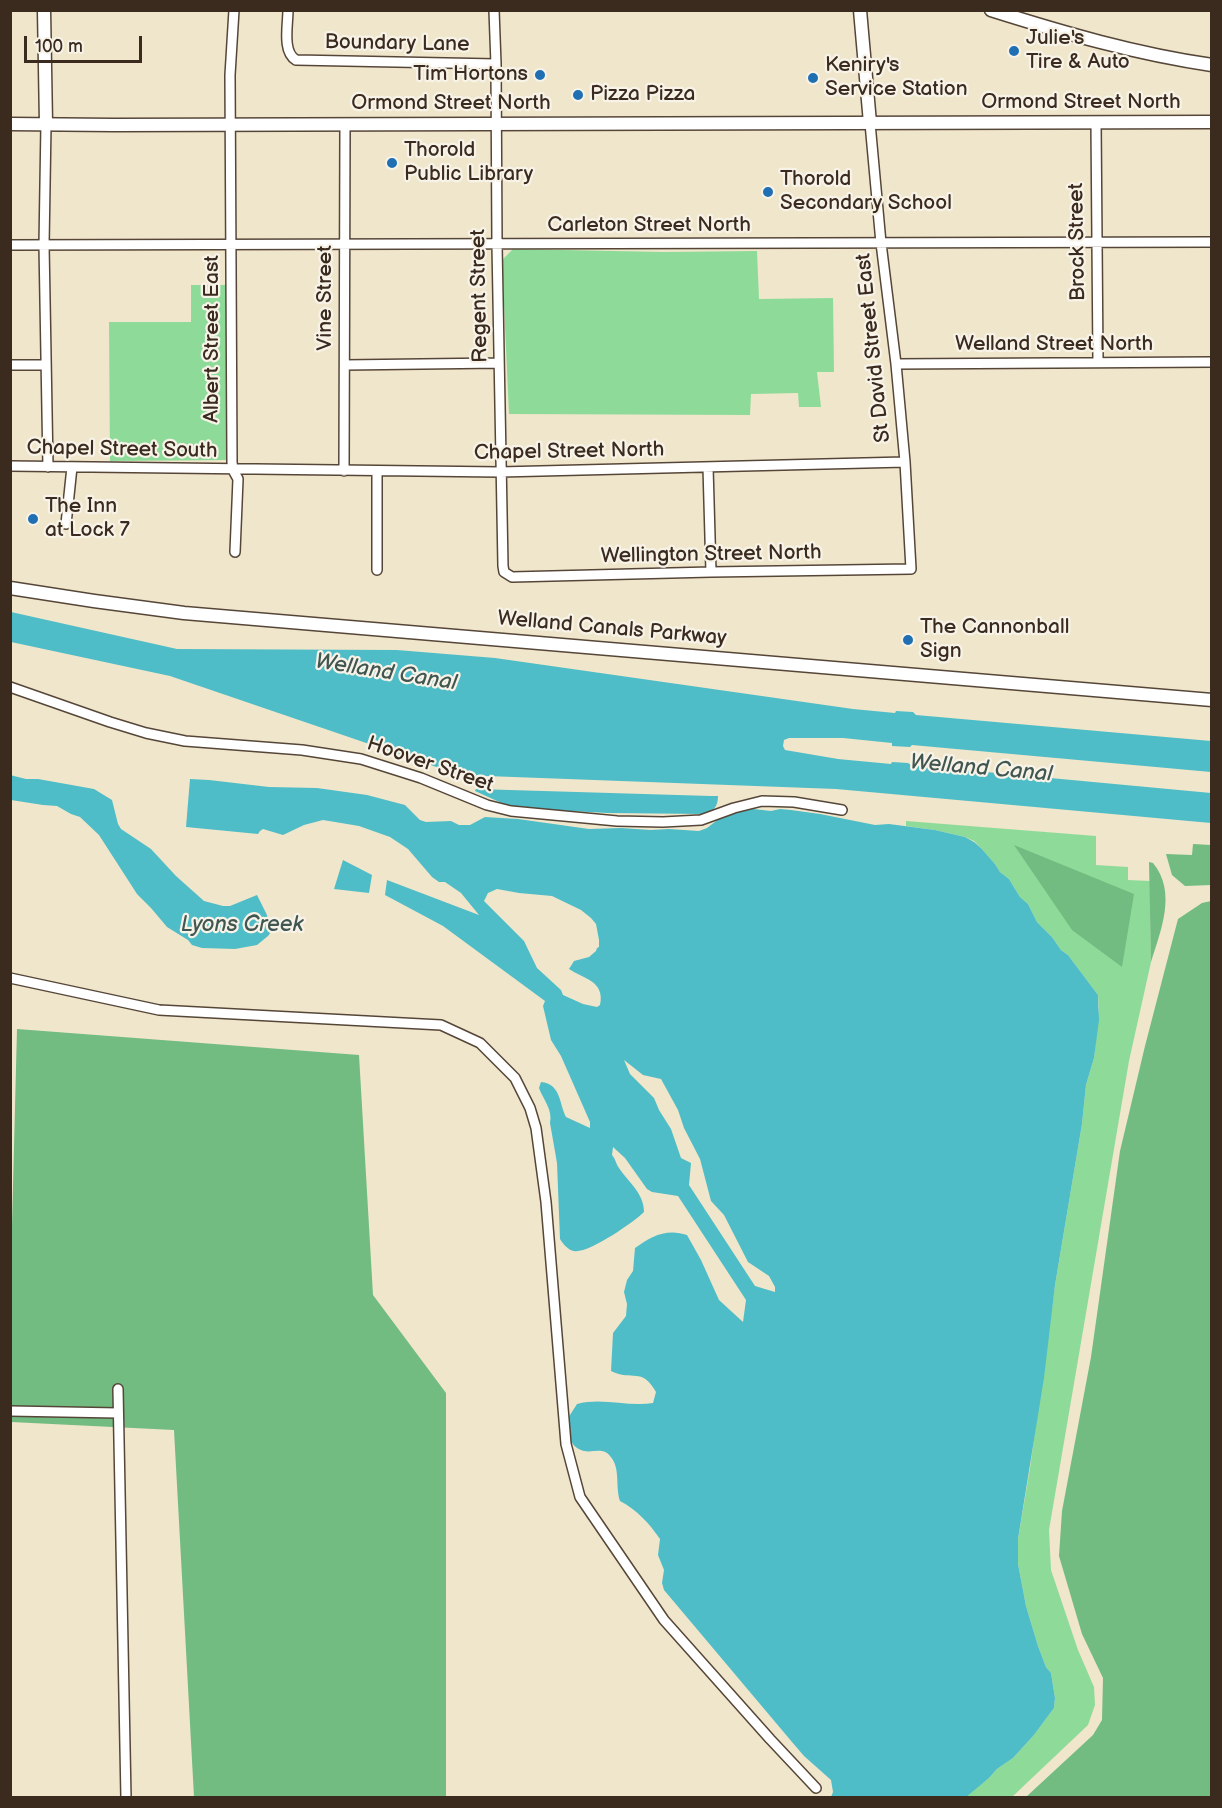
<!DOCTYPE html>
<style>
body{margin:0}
#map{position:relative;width:1222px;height:1808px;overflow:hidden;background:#f0e6cb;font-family:"Balsamiq Sans",sans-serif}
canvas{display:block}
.frame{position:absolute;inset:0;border:12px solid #3b2a1e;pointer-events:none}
.scale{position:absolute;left:24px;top:36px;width:118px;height:27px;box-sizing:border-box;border:3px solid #3b2a1e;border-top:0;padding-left:8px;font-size:18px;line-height:21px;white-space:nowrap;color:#3b2a1e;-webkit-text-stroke:4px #f7f3e8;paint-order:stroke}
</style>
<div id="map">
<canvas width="1222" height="1808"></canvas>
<div class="frame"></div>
<div class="scale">100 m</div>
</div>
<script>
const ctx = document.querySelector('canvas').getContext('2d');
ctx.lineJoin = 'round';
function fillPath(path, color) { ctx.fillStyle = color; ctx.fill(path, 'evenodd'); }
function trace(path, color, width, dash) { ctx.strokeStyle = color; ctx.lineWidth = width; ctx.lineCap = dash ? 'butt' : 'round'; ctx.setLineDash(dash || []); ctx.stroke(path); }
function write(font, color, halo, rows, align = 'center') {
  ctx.font = font + ' "Balsamiq Sans",sans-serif'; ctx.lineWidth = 4.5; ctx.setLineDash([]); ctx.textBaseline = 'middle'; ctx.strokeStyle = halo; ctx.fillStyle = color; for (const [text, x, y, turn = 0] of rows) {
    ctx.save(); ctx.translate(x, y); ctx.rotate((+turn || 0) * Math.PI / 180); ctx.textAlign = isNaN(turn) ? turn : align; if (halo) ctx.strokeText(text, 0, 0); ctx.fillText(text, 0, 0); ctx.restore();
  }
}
fillPath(new Path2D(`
 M513 249 664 252 757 251 759 299 833 298 834 372H817L821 407H799L798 393 751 394 750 415 509 414 502 260Z
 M191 285H226L227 460 110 461 109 322H191Z
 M906 821 1096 836V865L1128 867V880L1150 881 1151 962 1129 1061 1049 1530 1051 1570 1078 1650 1094 1687 1095 1705 1088 1725 1012 1797H965L989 1778 997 1769 1013 1758 1034 1735 1054 1708 1055 1698 1051 1673 1046 1667 1038 1646 1026 1606 1018 1564V1539L1030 1468 1055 1285 1082 1124 1086 1085 1094 1058 1099 1008 1098 995 1068 955 1061 950 1052 937 1037 922 1028 904 1020 897 1009 879 1000 872 995 864 981 848 974 841 965 837 935 830 906 826Z`), '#8edb99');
fillPath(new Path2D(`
 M1193 844 1211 845V885L1185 886 1172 875 1166 854 1192 855Z
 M1014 845 1134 894 1122 967 1072 930Z
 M1149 862 1153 863C1177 892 1161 930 1151 962Z
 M1211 901V1797H1026L1093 1735 1102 1720 1103 1678 1082 1634 1059 1556 1062 1511 1091 1357 1120 1151 1145 1046 1178 919 1202 903Z
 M17 1029 359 1055 373 1295 446 1393V1797H194L174 1430 11 1422V1264Z`), '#72bb81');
fillPath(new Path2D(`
 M11 612 177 649 397 650 495 658 853 709 895 713 896 711 913 712 916 715 1211 741V772L912 745 910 747 892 746V743L843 738H789L784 740 783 746 785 750 838 759 891 764 892 762 908 763 911 765 1211 793V823L836 789 460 775 170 676 11 642Z
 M10 775 26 779H38L94 789 112 800 118 824 121 829 151 849 176 876 204 901 223 906H230L257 895 267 915 271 932 268 936 257 945 235 949 202 948 192 945 188 940 167 927 151 908 137 894 99 835 80 817 71 814 57 806 43 805 11 800Z
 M190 779 209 780 269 787 317 788 367 795 405 805 420 820 426 822 451 821 459 825H470L485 817 518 819 589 829 621 828 651 830 669 829 699 831 707 828 720 818 745 808 771 811 780 809 791 810 820 814 875 825 889 824 935 830 965 837 974 842 981 848 995 864 1000 872 1009 879 1020 897 1028 904 1037 922 1052 937 1061 950 1068 955 1098 995 1099 1020 1094 1058 1086 1085 1082 1124 1055 1285 1044 1378 1018 1539V1564L1026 1606 1038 1646 1046 1667 1051 1673 1055 1698 1054 1708 1034 1735 1013 1758 997 1769 989 1778 965 1798 831 1797 833 1792 831 1780 804 1756 792 1742 664 1590 662 1583 664 1570 658 1555 660 1539C649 1523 637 1510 620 1501 615 1486 621 1468 610 1456 603 1447 593 1453 584 1451 571 1448 565 1433 568 1421 569 1415 574 1409 577 1404 602 1397 628 1407 653 1403L656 1392C641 1366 633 1382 611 1371L613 1333 626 1316 627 1304 624 1292 627 1280 633 1271 635 1248C651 1236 667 1228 687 1235L701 1260 719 1300 743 1322 746 1300 678 1196 652 1192 647 1189 625 1158 613 1147 612 1155C616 1160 616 1164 619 1168 629 1183 644 1193 644 1212 634 1222 588 1254 574 1251 568 1250 563 1244 560 1239L557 1163 550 1123C553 1110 543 1099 539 1088L541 1082C561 1084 559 1103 566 1117L590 1128V1122L561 1056 551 1040 543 1006 545 1001 443 926 385 895 387 880 479 915 461 893 445 882H439L432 877 408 849 390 837 359 826 323 820 304 825 283 835 263 829 260 831 258 834 186 827ZM497 889 519 893 552 896 581 910 591 918 596 924 599 940V947L597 948 596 951 589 957 574 961 569 969C584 979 605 981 600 1005L597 1007 583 1004 563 995 561 990 537 968 524 941 484 901 488 893ZM624 1060 643 1075 661 1079 678 1110 684 1128 700 1159 711 1201 724 1215 748 1262 769 1276 775 1287V1292L755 1286 689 1185 691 1163 681 1158 671 1129 659 1110 654 1098 630 1074Z
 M476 789 711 796H718C718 807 713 812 703 814L608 813 550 810 506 805 475 791Z
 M343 860 372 875 369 893 334 889Z`), '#4fbdc7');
const street = new Path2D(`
 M234 10 230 75 232 462 233 470 238 479 235 552
 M288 10C288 25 282 52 296 60L496 64
 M494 10 496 64 497 245 503 566 504 572 512 577 711 572 911 569 905 462 896 364 881 243 870 123
 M1096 122 1098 362
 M46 124 44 245 48 467
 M10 245 1212 242
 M896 364 1212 362
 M10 365H46
 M345 365 499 363
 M10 466 500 472 905 462
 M708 467 711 572
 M344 471 345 124
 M66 524 72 467
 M377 570V472
 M10 687 110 722 146 733 185 741 302 750 361 759 421 778 487 805 511 811 617 821 663 822 701 820 734 808 762 801 794 802 842 810
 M10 978 159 1010 441 1025 480 1043 515 1078 530 1108 536 1128 546 1202 566 1444 580 1497 664 1620 770 1739 816 1788
 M118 1389 126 1798
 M10 1411 118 1413`);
const secondary = new Path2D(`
 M44 10 46 124
 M860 10 870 123
 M991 10C1064 33 1136 54 1212 65
 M10 124 114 125 1212 122
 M10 588 94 601 184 613 1212 700`);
trace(street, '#564638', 12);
trace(secondary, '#564638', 15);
trace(street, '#fff', 9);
trace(secondary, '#fff', 12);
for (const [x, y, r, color] of [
 [1014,51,6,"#1f6fb2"],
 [540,75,6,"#1f6fb2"],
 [813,78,6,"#1f6fb2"],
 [578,95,6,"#1f6fb2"],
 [392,163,6,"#1f6fb2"],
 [768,192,6,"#1f6fb2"],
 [33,519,6,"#1f6fb2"],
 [908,640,6,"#1f6fb2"]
]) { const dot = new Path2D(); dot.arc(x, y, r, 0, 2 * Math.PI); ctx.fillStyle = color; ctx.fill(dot); trace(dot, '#f7f3e8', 2); }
write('21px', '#3b2a1e', '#f7f3e8', [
 ["Julie's",1026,39],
 ["Tire & Auto",1026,63],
 ["Keniry's",825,66],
 ["Service Station",825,90],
 ["Tim Hortons",528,75,"right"],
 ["Pizza Pizza",590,95],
 ["Thorold",404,151],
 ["Public Library",404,175],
 ["Thorold",780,180],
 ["Secondary School",780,204],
 ["The Inn",45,507],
 ["at Lock 7",45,531],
 ["The Cannonball",920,628],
 ["Sign",920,652]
], 'left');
write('21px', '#3b2a1e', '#f7f3e8', [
 ["Boundary Lane",397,44,1],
 ["Ormond Street North",1081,103],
 ["Ormond Street North",451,104],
 ["Carleton Street North",649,226],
 ["Brock Street",1078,242,-91],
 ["Regent Street",480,296,-91],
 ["Vine Street",326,298,-90],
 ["Albert Street East",213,339,-90],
 ["Welland Street North",1054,345],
 ["St David Street East",874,348,-96],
 ["Chapel Street South",122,450,1],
 ["Chapel Street North",569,452,-1],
 ["Wellington Street North",711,555,-1],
 ["Welland Canals Parkway",612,629,5],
 ["Hoover Street",430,765,19]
]);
write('italic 22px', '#415651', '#f7f3e8', [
 ["Welland Canal",386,673,9],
 ["Welland Canal",981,769,5],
 ["Lyons Creek",242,925]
]);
</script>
